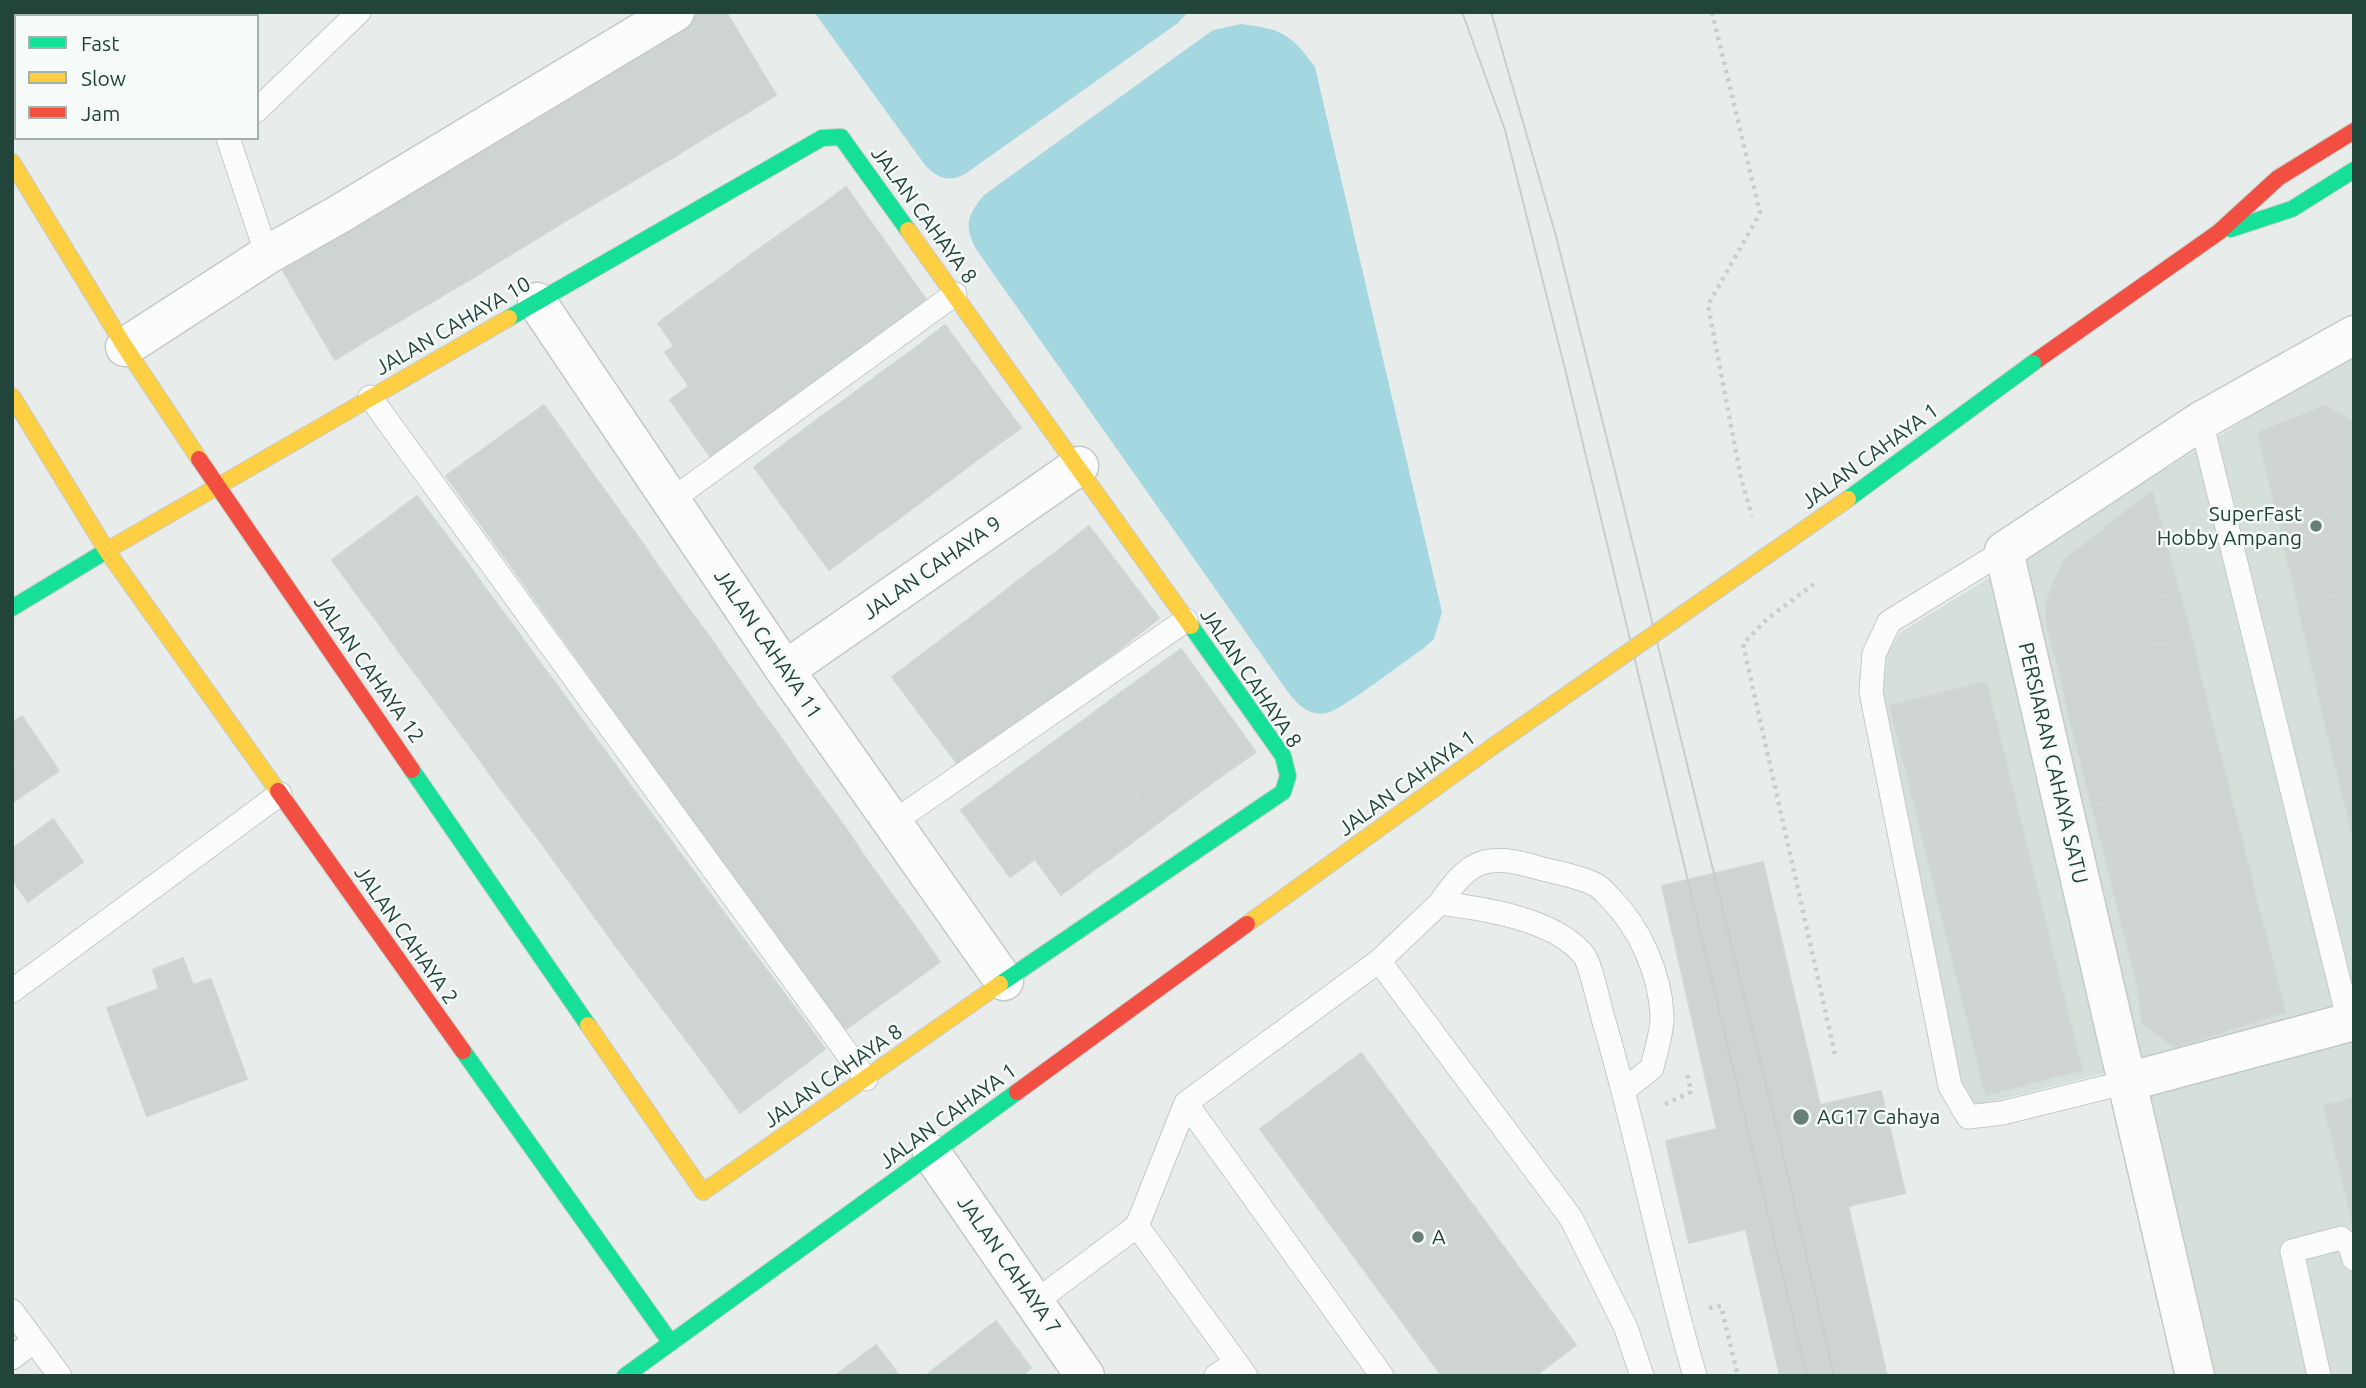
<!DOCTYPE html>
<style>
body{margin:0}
#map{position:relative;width:2366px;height:1388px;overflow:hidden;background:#e8edeb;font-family:Ubuntu,sans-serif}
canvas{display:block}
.frame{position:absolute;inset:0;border:14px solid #21443b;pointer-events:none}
.legend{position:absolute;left:14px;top:14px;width:245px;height:126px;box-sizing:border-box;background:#f6fbf9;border:2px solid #a1b2ad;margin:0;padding:9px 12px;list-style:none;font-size:21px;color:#21443b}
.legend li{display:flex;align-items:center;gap:14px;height:35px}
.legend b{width:35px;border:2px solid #a1b2ad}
</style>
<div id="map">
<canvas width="2366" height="1388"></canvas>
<div class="frame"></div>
<ul class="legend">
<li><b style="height:9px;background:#16e098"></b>Fast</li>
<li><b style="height:9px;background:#ffcf43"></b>Slow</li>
<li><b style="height:9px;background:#f24e42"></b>Jam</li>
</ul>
</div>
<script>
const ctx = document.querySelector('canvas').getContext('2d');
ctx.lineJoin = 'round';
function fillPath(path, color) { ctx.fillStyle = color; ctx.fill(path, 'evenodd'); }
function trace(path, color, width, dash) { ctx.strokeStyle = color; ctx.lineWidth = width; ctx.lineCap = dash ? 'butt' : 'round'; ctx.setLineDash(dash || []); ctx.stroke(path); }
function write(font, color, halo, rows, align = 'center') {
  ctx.font = font + ' Ubuntu,sans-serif'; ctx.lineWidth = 5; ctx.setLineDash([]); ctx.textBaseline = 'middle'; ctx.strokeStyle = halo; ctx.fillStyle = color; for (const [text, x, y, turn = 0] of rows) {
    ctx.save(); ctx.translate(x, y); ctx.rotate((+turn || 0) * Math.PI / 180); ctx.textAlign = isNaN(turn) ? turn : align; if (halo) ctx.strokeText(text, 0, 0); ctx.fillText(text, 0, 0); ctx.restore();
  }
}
fillPath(new Path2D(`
 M2354 353V1376H2215L2142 1064 1974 1106 1961 1081 1882 687 1885 652 1901 632Z`), '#d5e0db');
fillPath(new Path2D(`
 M814 12H1188L1178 23 965 174C949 183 937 178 925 165Z
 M1241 24C1282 29 1291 34 1315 67L1442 612 1434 639 1424 648C1408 659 1340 711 1327 713 1311 716 1300 707 1290 695L976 249C964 225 967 216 984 195L1213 30Z`), '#a4d7e0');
const building = new Path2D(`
 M693 12H726L776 95 742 116 683 18Z
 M683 18 742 116 708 136 650 38Z
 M650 38 708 136 674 157 616 59Z
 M616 59 674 157 640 177 582 78Z
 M582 78 640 177 606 197 548 99Z
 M548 99 606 197 572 217 514 119Z
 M514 119 572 217 538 238 480 140Z
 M480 140 538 238 505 258 447 160Z
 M447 160 505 258 471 279 412 181Z
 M412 181 471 279 437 299 379 201Z
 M846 187 930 305 900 328 815 210Z
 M379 201 437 299 403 319 345 221Z
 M815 210 900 328 868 351 783 232Z
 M345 221 403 319 369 339 312 241Z
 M783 232 868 351 837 373 752 254Z
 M312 241 369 339 335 360 278 262Z
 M752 254 837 373 805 396 721 277Z
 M721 277 805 396 775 419 689 300Z
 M689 300 775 419 714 462 670 400 689 386 665 352 674 346 658 323Z
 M945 325 1021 428 989 451 914 349Z
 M914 349 989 451 957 475 882 372Z
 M882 372 957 475 925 499 850 396Z
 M850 396 925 499 893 523 818 419Z
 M544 405 595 477 498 548 446 476Z
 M2325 406 2354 422V492L2276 511 2258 433Z
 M818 419 893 523 861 546 786 443Z
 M786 443 861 546 829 570 754 467Z
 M595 477 618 509 521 580 498 548Z
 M2152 491 2179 591 2047 625 2046 603 2063 561Z
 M2354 492V542L2287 558 2276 511Z
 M417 496 441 528 355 592 332 560Z
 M618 509 641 541 543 611 521 580Z
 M1089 526 1159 618 1126 644 1056 552Z
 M441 528 465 560 379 624 355 592Z
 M641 541 663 573 566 643 543 611Z
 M2354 542V592L2298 605 2287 558Z
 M1056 552 1126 644 1093 669 1024 576Z
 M465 560 488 592 402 656 379 624Z
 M663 573 686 605 589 675 566 643Z
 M1024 576 1093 669 1060 694 991 602Z
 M2179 591 2191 636 2059 670 2047 625Z
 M488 592 512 624 426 688 402 656Z
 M2354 592V642L2309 653 2298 605Z
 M991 602 1060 694 1027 719 958 627Z
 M686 605 709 636 611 707 589 675Z
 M512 624 535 656 450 720 426 688Z
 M958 627 1027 719 995 745 925 652Z
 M709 636 731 668 633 739 611 707Z
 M2191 636 2202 682 2069 716 2059 670Z
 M2354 642V692L2320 700 2309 653Z
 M1181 649 1256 752 1223 775 1148 673Z
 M925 652 995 745 962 770 892 677Z
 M535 656 559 688 474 752 450 720Z
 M731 668 754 701 657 771 633 739Z
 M1148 673 1223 775 1190 799 1116 696Z
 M1986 682 2082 1070 1986 1095 1890 706Z
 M2202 682 2213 727 2081 761 2069 716Z
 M559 688 583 721 497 784 474 752Z
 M2354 692V742L2331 748 2320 700Z
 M1116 696 1190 799 1158 823 1084 720Z
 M754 701 777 732 679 802 657 771Z
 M22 716 59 771 32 789 12 759V723Z
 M1084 720 1158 823 1126 847 1051 744Z
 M583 721 606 752 521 816 497 784Z
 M2213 727 2225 773 2092 807 2081 761Z
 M777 732 799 764 702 834 679 802Z
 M2354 742V792L2343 795 2331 748Z
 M1051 744 1126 847 1093 871 1018 768Z
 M606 752 630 785 545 848 521 816Z
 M12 759 32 789 12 803Z
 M799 764 822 796 724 866 702 834Z
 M1018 768 1093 871 1061 895 1035 859 1010 877 961 810Z
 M2225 773 2236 818 2104 852 2092 807Z
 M630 785 654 817 568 880 545 848Z
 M2354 792V842L2343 795Z
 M822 796 845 827 747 898 724 866Z
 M654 817 677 849 592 913 568 880Z
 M2236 818 2248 864 2115 898 2104 852Z
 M53 819 83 862 56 881 26 839Z
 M845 827 867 860 769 930 747 898Z
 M26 839 56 881 28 902 12 879V849Z
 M677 849 701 881 615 945 592 913Z
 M867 860 890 892 793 962 769 930Z
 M1763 862 1820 1105 1881 1091 1905 1193 1848 1206 1887 1376H1780L1746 1229 1689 1243 1666 1141 1717 1129 1662 886Z
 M2248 864 2259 910 2127 944 2115 898Z
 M701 881 724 913 639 977 615 945Z
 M890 892 913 923 815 993 793 962Z
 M2259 910 2271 955 2138 989 2127 944Z
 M724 913 748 945 663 1009 639 977Z
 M913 923 940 962 842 1032 815 993Z
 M748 945 772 977 687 1041 663 1009Z
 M2271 955 2285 1012 2174 1047 2143 1024 2138 989Z
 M183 958 193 985 211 979 247 1079 147 1116 107 1008 159 989 153 970Z
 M772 977 796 1009 711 1073 687 1041Z
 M796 1009 825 1049 740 1113 711 1073Z
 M1361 1053 1576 1345 1535 1376H1442L1260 1129Z
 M2354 1098V1228L2324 1106Z
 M996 1321 1014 1345 973 1376H925Z
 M876 1345 893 1367 881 1376H835Z
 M1014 1345 1031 1368 1022 1376H973Z
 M893 1367 899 1376H881Z`);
fillPath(building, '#cdd4d2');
trace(building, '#d0d6d4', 2);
const lane = new Path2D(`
 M231 16V12
 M257 110 359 12
 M228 138 267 255
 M370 397 866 1079
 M2201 421 2349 1022
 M670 501 955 294
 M2004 551 1889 622 1874 654 1871 692 1950 1086 1968 1117 2002 1113 2127 1082
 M892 823 1186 620
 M1440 903C1471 858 1486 853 1539 868 1557 873 1579 876 1596 885 1602 888 1607 895 1611 899 1640 928 1660 974 1662 1015 1663 1032 1655 1052 1652 1068L1624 1090
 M1379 961 1571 1218 1626 1328 1642 1376
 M12 991 280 794
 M1186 1103 1382 1376
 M1137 1226 1246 1376
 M1035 1302 1137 1226 1186 1103 1379 961 1440 903C1484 909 1552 918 1583 954 1591 963 1600 1010 1605 1025 1639 1141 1661 1260 1695 1376
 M12 1311 60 1376
 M12 1358 34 1341
 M1216 1376 1236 1363
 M2319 1376 2292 1251 2341 1238 2350 1246 2354 1259`);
const street = new Path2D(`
 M537 302 785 670 1004 981
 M125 347 267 255 336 216 675 12
 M785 670 1079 466
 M2127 1082 2354 1021
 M932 1154 1085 1376
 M2195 1376 2004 551 2201 421 2354 335`);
const fast = new Path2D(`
 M2231 229 2292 209 2354 170
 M509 318 822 138 841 137 908 230
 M12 608 111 548
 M412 770 588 1025
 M1000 984 1283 792 1288 776 1283 756 1191 626
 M463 1051 671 1343
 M625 1376 1017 1092`);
const slow = new Path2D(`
 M12 162 125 347 199 459
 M908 230 1191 626
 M12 396 107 551 278 791
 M111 548 509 318
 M1247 924 1492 747
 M588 1025 703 1192 1000 984`);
const jam = new Path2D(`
 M2033 363 2219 232 2278 178 2354 131
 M199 459 412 770
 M278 791 463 1051
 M1017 1092 1247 924`);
trace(lane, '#c4cac8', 25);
trace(street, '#c4cac8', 41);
trace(fast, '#c3cbc8', 18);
trace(slow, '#c3cbc8', 18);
trace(jam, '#c3cbc8', 18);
trace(new Path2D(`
 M1712 12 1760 213 1708 305 1741 478 1752 516
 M1814 584 1767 619 1743 644 1836 1059
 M1665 1104 1691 1092 1687 1073
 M1709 1308 1721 1306 1738 1376`), '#c6cfcd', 4.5, [3.5, 5]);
trace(lane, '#fcfcfc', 23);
trace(street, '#fcfcfc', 38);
trace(fast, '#16e098', 16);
trace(slow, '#ffcf43', 16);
trace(jam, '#f24e42', 16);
trace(new Path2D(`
 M1462 12 1505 130 1566 373 1807 1376
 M1491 12 1556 236 1614 467 1783 1154 1834 1376`), '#c9cdcc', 2);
const fastBridge = new Path2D(`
 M1848 499 2033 363`);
const slowBridge = new Path2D(`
 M1492 747 1848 499`);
trace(fastBridge, '#c3cbc8', 18, []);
trace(slowBridge, '#c3cbc8', 18, []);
trace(fastBridge, '#16e098', 16);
trace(slowBridge, '#ffcf43', 16);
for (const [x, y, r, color] of [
 [2316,526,7,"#677f79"],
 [1801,1117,9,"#677f79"],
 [1418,1237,7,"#677f79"]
]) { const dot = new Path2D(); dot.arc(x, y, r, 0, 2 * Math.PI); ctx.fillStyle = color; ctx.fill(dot); trace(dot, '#f6fbf9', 2.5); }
write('21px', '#21443b', '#f6fbf9', [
 ["JALAN CAHAYA 8",924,215,54],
 ["JALAN CAHAYA 10",453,326,-30],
 ["JALAN CAHAYA 1",1870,456,-36],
 ["JALAN CAHAYA 9",932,568,-35],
 ["JALAN CAHAYA 11",768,644,56],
 ["JALAN CAHAYA 12",369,669,55],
 ["JALAN CAHAYA 8",1251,678,56],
 ["PERSIARAN CAHAYA SATU",2053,763,77],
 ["JALAN CAHAYA 1",1407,783,-36],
 ["JALAN CAHAYA 2",406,935,55],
 ["JALAN CAHAYA 8",833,1076,-35],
 ["JALAN CAHAYA 1",948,1116,-36],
 ["JALAN CAHAYA 7",1009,1265,55]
]);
write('21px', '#21443b', '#f6fbf9', [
 ["SuperFast",2302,514,"right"],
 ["Hobby Ampang",2302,538,"right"],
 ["AG17 Cahaya",1817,1117],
 ["A",1432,1237]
], 'left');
</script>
